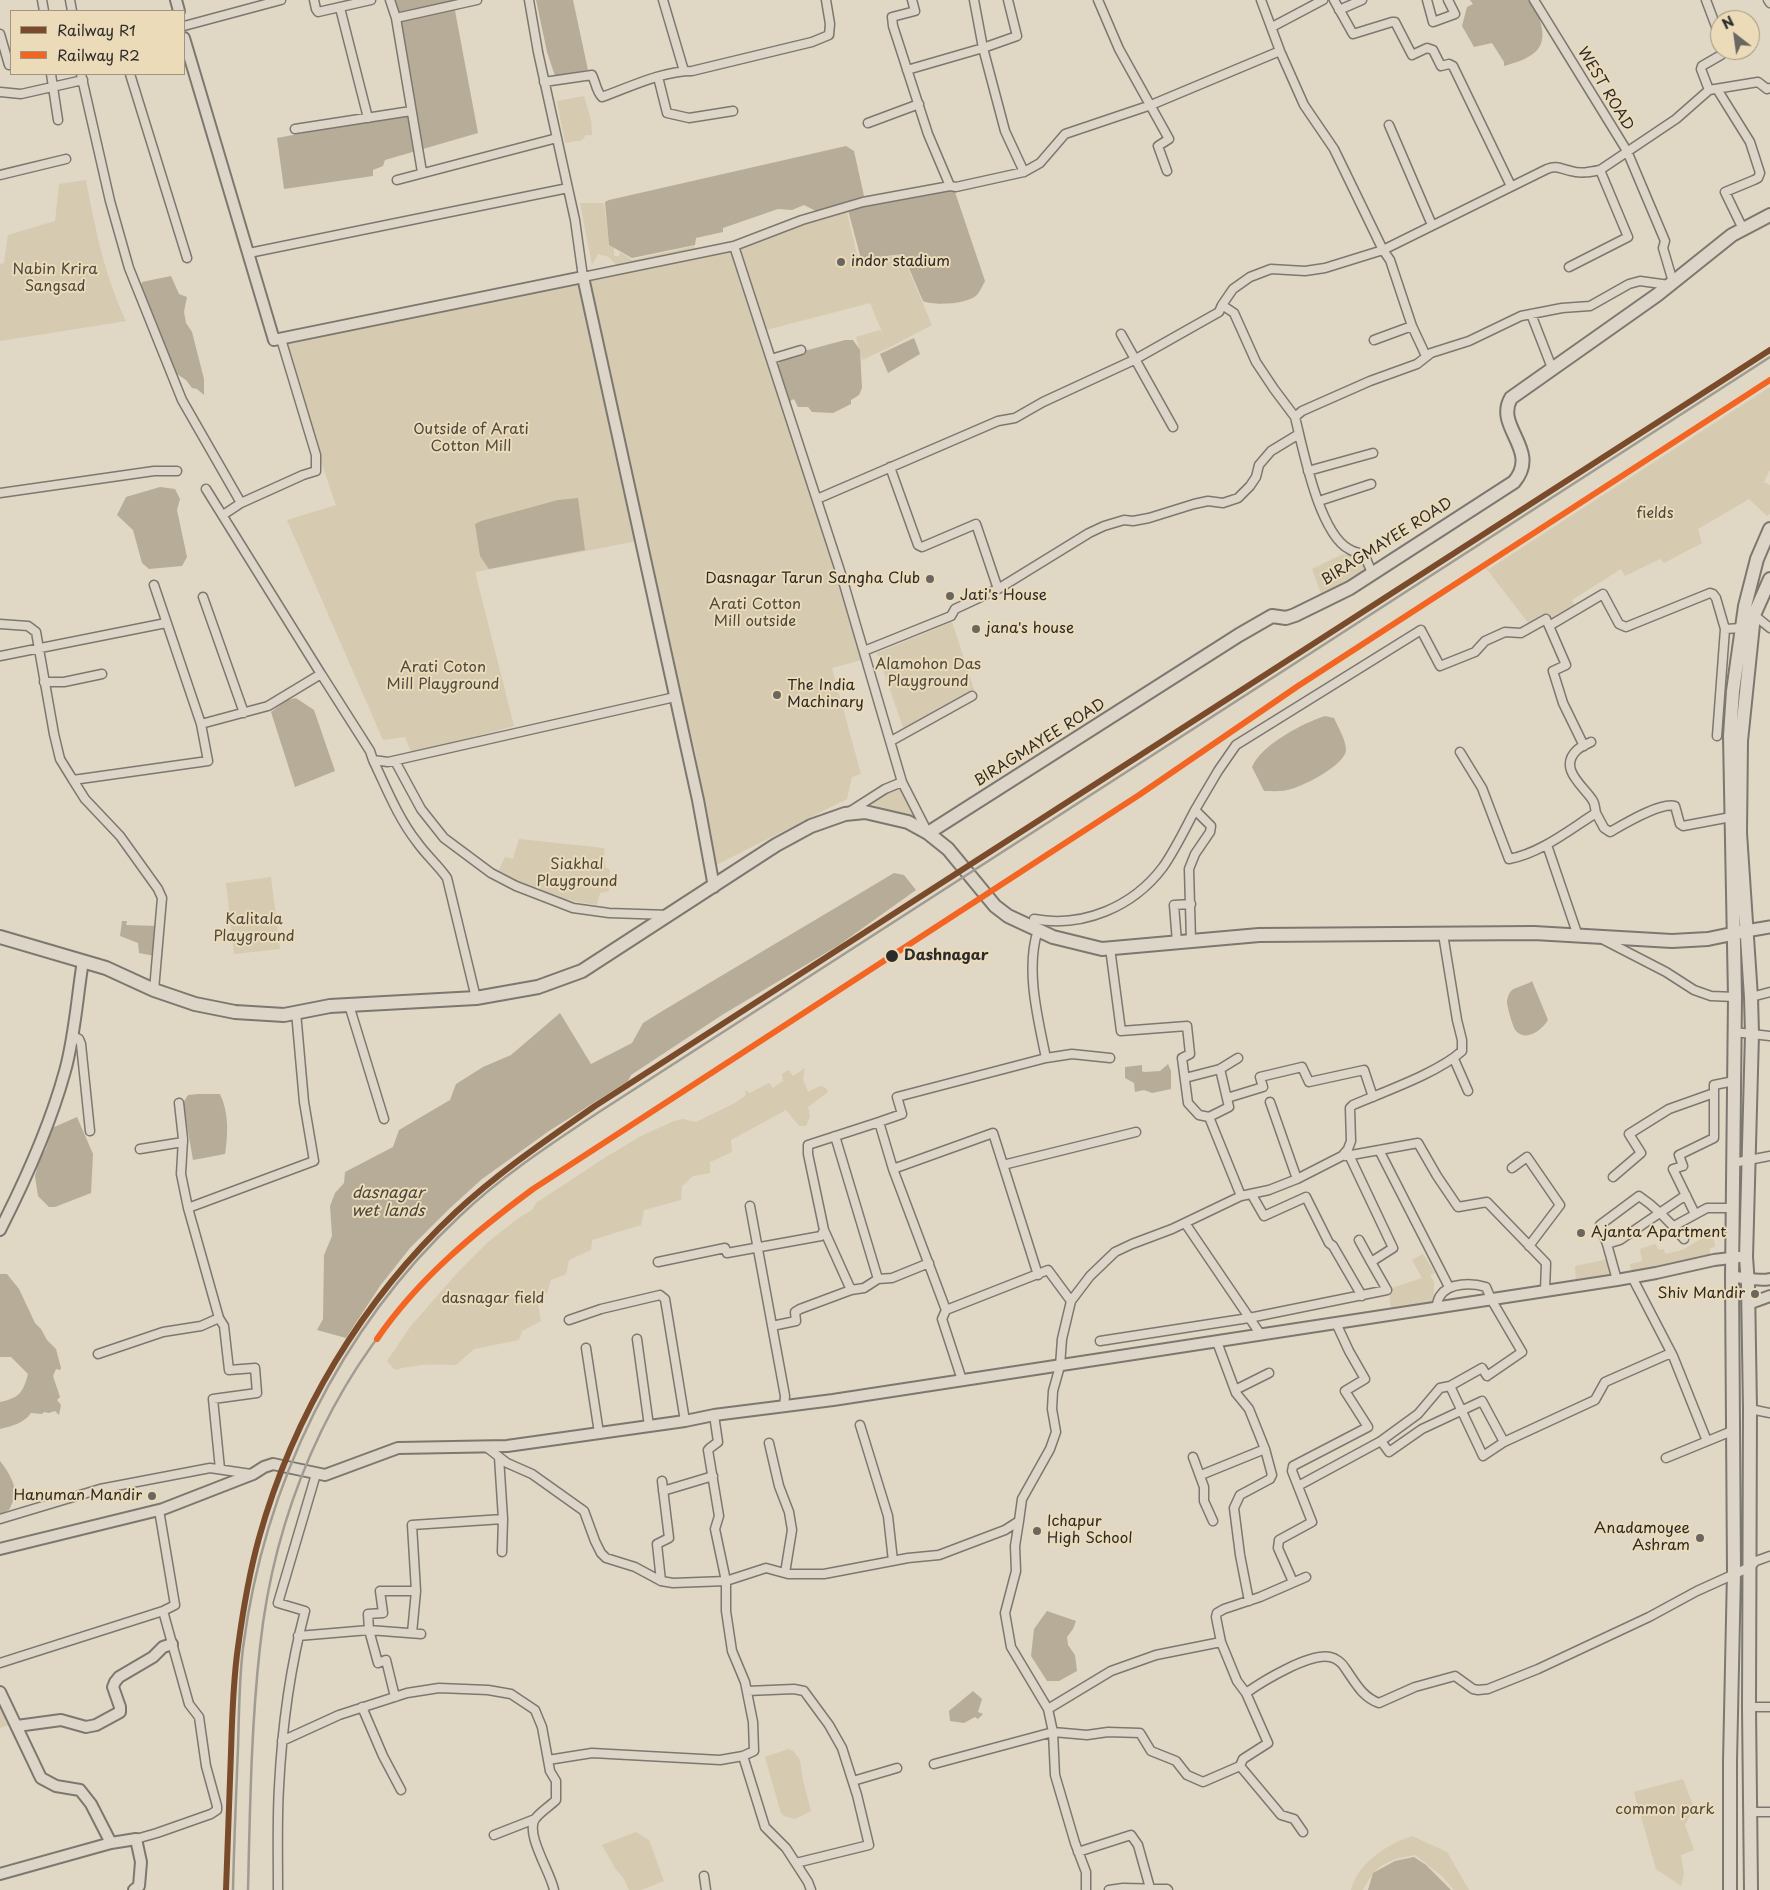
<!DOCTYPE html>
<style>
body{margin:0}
#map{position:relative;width:1770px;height:1890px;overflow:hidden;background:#e0d7c4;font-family:"Playpen Sans",sans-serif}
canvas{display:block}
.legend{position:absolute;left:10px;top:10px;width:175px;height:65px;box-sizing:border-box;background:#ecdbb8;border:1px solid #9f9580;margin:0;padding:6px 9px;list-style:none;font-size:15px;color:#2b2b2b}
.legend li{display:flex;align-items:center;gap:10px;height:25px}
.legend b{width:25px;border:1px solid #9f9580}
.north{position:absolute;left:1710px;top:10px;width:50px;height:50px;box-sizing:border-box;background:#ecdbb8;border:1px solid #9f9580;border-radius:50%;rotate:330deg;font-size:14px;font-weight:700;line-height:20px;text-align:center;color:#2b2b2b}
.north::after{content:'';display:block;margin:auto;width:18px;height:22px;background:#6a6761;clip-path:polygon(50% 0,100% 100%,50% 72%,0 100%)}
</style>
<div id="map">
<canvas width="1770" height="1890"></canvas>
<ul class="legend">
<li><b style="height:6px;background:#7a4b2a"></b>Railway R1</li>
<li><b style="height:6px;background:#f26522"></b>Railway R2</li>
</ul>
<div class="north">N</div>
</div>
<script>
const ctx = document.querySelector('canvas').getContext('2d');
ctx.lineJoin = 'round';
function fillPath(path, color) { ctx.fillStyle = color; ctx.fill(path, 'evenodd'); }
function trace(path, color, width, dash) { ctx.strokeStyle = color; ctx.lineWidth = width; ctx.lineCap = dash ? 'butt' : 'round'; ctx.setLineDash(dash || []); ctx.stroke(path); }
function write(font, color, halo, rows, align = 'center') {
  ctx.font = font + ' "Playpen Sans",sans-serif'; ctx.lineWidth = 4; ctx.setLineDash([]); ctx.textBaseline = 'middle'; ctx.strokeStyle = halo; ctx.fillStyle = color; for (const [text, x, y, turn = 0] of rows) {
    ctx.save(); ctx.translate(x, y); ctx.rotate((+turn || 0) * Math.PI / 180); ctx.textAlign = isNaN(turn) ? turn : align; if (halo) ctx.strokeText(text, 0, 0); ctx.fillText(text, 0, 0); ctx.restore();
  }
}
fillPath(new Path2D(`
 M584 96 591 120 592 135H586L582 140 565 143 557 101Z
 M86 180C95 228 105 277 126 321L0 341V264L4 263 8 235 55 221 59 184Z
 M580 203H604L609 245 614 247V256H619L620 252 632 260 694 246 696 252 618 267 609 257 598 254 592 265Z
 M846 208 859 263 902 254 932 325 888 348 862 360 856 337 880 330 883 334 870 303 766 330 739 246Z
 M732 248 865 659 832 668 861 774 852 777 847 799 714 866 695 750 677 685 607 367 590 281Z
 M579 284 638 541 475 572 514 726 412 754 405 737 383 740 287 520 336 505 280 343Z
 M1770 387V470L1764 482 1770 485V514L1767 516 1749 499 1698 529 1702 543 1664 563 1660 559 1625 576 1621 569 1572 600 1577 610 1550 627 1536 629 1529 624 1486 568 1489 569Z
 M1343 554 1363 559 1368 574 1322 596 1312 569Z
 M952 622 975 692 904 730 877 653Z
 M902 786 917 816 890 811 866 802Z
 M519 839 604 848 605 867 610 870 609 891 600 893 597 905C562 900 527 892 498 872L505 857 513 859Z
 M271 877 280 949 234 954 226 883Z
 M805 1068 803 1079 808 1092 820 1086 826 1088 828 1092 808 1107 810 1117 806 1126H799L786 1110 731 1140 732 1152 710 1162V1173L693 1176 682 1186 681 1200 644 1210 641 1225 592 1240 591 1250 569 1260 566 1274 551 1280 547 1293 537 1299 541 1321 522 1331 519 1340 474 1349 456 1365C435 1364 416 1364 395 1370L387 1361 410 1327 458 1272 488 1242 517 1219 532 1210 536 1203 606 1157 641 1136 674 1121 683 1119 696 1122 735 1103 746 1095 745 1090 750 1093 769 1083 773 1088 783 1081 782 1074 789 1070 793 1076Z
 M1713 1232 1715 1247 1710 1248V1258L1631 1275 1630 1264 1642 1261 1640 1249 1655 1244 1659 1250 1663 1249 1666 1254 1682 1250Z
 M1423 1254 1435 1273 1430 1275 1434 1282V1305L1391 1309 1389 1289 1422 1278 1412 1260Z
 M1613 1258 1615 1276 1576 1283 1575 1266Z
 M0 1698 12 1724 0 1728Z
 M788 1749 793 1751 800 1760 803 1781 811 1811 795 1819 784 1816 781 1813 765 1757Z
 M1683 1779 1694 1808 1685 1825 1694 1850 1681 1855 1684 1873 1681 1886 1656 1869 1634 1792Z
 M636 1832 649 1840 664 1881 641 1890H629L624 1879 615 1868 602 1845Z
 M1412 1836 1447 1852 1469 1890H1454L1443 1877 1415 1855C1387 1860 1376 1864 1363 1890H1351C1358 1863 1387 1844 1412 1836Z`), '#d6cab0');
fillPath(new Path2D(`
 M392 0H453L478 133 385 160 383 166 373 170V176L284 189 277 138 415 112Z
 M536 0H573L588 70 555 76 547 52Z
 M1470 0H1530C1532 8 1538 14 1540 21 1550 52 1528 59 1504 66V62L1492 43 1474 47 1462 26 1467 7 1473 4Z
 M846 146 854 151 864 196 855 200 816 211 804 205 792 210 778 209 723 228V232L696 238 695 245 632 258 609 245 605 202 609 200Z
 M948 190 955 192 985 281C983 285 980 291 977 295 968 304 935 306 923 301L903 254 861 259 848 210Z
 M171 276 179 294 187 297 184 312 186 323 192 332 204 379V395L197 389 192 388 186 380 174 372 141 286 142 282Z
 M914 338 920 354 888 373 880 354Z
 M845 340H853L860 350 862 388 859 395 851 400V404L833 413 812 412 808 407H798L794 399 790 401 778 365 782 357Z
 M160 487 175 489 180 499 177 510 187 557 182 566 149 569 142 563 133 530 117 515 126 497Z
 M578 498 585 550 489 569 480 556 475 524 481 521 558 500Z
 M296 698 314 710 335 771 295 787 271 712 287 700Z
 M1325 716 1334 718C1338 727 1346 740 1346 750 1346 764 1304 786 1291 789 1283 792 1273 791 1264 791L1252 767C1261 745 1303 723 1325 716Z
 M894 873 904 875 916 890 839 945 722 1015 631 1075 628 1081 549 1131 482 1179 449 1209 410 1248 380 1286 346 1338 317 1330 323 1319 324 1255 332 1236 330 1206 335 1193 344 1183 345 1172 393 1147 399 1130 450 1100 456 1084 483 1067 511 1055 560 1013 591 1064 632 1043 643 1023 664 1010Z
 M122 921H127L126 925 157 926 155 956 139 953 138 943 120 936Z
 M1532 981 1548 1020C1542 1030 1526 1042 1516 1031 1513 1028 1507 1006 1507 1002 1507 999 1509 993 1511 991 1515 987 1527 985 1532 981Z
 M1168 1064 1171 1071V1089L1152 1093 1144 1090 1135 1092 1134 1083 1125 1078V1067L1142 1065V1071L1144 1072 1160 1071Z
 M198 1094H220C229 1113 228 1134 225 1154L193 1160 183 1103 188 1095Z
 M77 1117 93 1154 91 1193 55 1207H49L38 1196 35 1176 40 1158 46 1149 52 1128Z
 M0 1274H7L19 1289 35 1323 41 1329 47 1340 56 1349 61 1368 60 1370 56 1369 53 1376 60 1397 57 1400 61 1405 59 1415 55 1411 49 1413 44 1412 42 1414 31 1413C24 1423 12 1426 0 1429V1402C19 1398 23 1393 28 1374L11 1357H0Z
 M0 1461C6 1468 16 1484 15 1494 15 1499 11 1504 10 1509L0 1515Z
 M1047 1611 1076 1621 1073 1629 1067 1637 1068 1645 1075 1655 1077 1671 1059 1681H1047L1031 1656 1034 1629Z
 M973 1691 982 1699 978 1712 983 1714 978 1719 975 1717 964 1723 950 1721 949 1711Z
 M1414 1857 1426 1865 1451 1890H1368L1373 1873 1395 1861Z`), '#b7ac97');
const minor = new Path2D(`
 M42 0 44 11
 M70 0 72 11
 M314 0 316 9 318 12 371 0
 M390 0 396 18 422 172
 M529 0 538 52 575 220 583 277 734 246 841 574 902 782 885 789 849 812
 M663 0 684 71
 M912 0 915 11 892 17 893 26 928 134 950 186
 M974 0 983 48 1005 131 1024 172
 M1098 0 1119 49 1169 139 1158 146 1167 171
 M1261 0 1280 51 1304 105 1334 149 1383 250 1390 260 1412 326 1426 356
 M1334 0 1353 34 1392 22H1395L1412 55 1427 48 1433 50 1441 66 1449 64 1453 66 1511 186
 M1427 0 1433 22 1455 14 1448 0
 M1534 0 1627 151 1665 241 1663 248 1673 282
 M1706 0 1720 37
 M1768 0 1770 3
 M340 8 368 118
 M1339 10 1362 0
 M396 18 477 0
 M184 26 281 0
 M1272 27 1323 0
 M0 34 9 65
 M907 70 983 48 1017 36 1008 0
 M51 74 58 120
 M81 74 110 201 129 268 182 400 241 503
 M130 74 187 258
 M658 77 667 113 689 118 733 111
 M544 82 592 75C596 83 596 91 602 97 630 87 662 71 692 71L812 42 829 35 830 24 826 0
 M1717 89 1750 142 1760 173 1758 178 1754 180 1725 192 1743 229
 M1709 90 1701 69 1702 66 1721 55 1723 50
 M0 92 21 94 83 80
 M868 123 919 104
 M1389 125 1432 225
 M295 129 411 111
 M0 175 66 159
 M397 180 557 138
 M734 246 802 220 863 202 950 186 956 187 1024 172 1040 163 1065 134 1151 105 1280 51
 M249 253 568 188
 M1569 267 1628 237 1600 170
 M1222 305 1234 313 1256 362 1274 389 1295 417
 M1531 314 1552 368
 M1121 334 1173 427
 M1374 340 1412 326
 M771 359 801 350
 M890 467 918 545 922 547 976 524 998 589
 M1308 471 1373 453
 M206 489 321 674
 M0 493 154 471H177
 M817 499 998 421 1015 418 1043 402 1134 360 1219 312 1222 305 1233 289 1250 277 1271 269 1305 271 1325 268 1383 250 1547 169C1557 165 1561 169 1571 171 1580 174 1590 172 1600 170L1676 119 1709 90 1758 82 1767 89 1770 88
 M1319 501 1371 484
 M223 515 241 503 303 475 316 471V455L281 339
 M1372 573 1364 554C1359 553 1353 552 1349 549 1319 533 1303 449 1295 417L1302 411 1370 381 1417 364 1431 353 1469 341 1521 316 1562 308 1590 306 1629 284 1640 281 1669 285
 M154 585 201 724
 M203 597 244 713
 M1754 615 1770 628
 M0 624 28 626 36 632 54 734 60 759 73 780
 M1549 626 1603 594 1619 624 1626 627 1710 593 1713 594 1716 598 1725 629 1742 628
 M864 651 951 616 955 609 998 589 1089 533 1104 526 1124 520 1133 521 1149 518 1194 504 1208 501 1223 503 1238 498 1250 486 1256 477 1259 465 1271 451 1299 434
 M0 656 166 623
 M44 682H64L102 674
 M1717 736 1725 629
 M891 741 972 696
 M1460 752 1482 788 1509 859C1541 853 1569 830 1596 813 1595 809 1595 804 1593 801 1585 787 1557 769 1577 750 1580 747 1587 744 1591 742
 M373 760C386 787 398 818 417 842 426 855 438 865 447 878L476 998
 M395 761 421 809 444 838 491 873 516 886 573 908 609 913 669 915
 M902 782 927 831
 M1596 813 1604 828 1610 832C1624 824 1660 802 1675 806L1680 824 1683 826 1731 817
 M1547 845 1578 936
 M1034 919C1083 928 1133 907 1163 867 1175 850 1185 829 1195 810
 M1038 930C1025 969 1038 1019 1046 1058L897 1097 902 1114 879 1122 893 1169 993 1133 1038 1275
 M1604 940 1666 972 1694 990 1711 996 1735 997
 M1191 941 1189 869 1195 854 1210 832 1211 826 1195 810 1218 771 1236 745 1421 630 1440 666 1475 652 1485 641 1505 632 1521 633 1546 619 1566 665 1553 671 1563 703 1584 746
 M1177 942 1174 905 1191 904
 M1110 948 1121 1031 1187 1026 1190 1054 1182 1058 1188 1103 1199 1115 1209 1117 1241 1196
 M154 990 162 898 158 889 120 836 85 799 73 780 208 761 201 724 268 706 321 674 370 751 373 760 388 762 675 697
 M1751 997 1770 992
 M349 1005 384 1119
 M1734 1032 1770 1036
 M72 1035 79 1039 81 1044 90 1131
 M1046 1058 1072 1054 1110 1058
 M1454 1059 1468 1091
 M1185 1078 1220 1069 1238 1058
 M1227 1098 1263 1087 1260 1077 1302 1067 1309 1082 1364 1070 1373 1097
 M1270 1102 1297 1179
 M179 1103 183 1139 181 1174 188 1208 219 1318 224 1326 229 1370 255 1368 257 1393 213 1399 220 1469
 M1209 1117 1229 1107 1220 1069
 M835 1136 878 1279
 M140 1149 183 1142
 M1379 1150 1449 1287
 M1346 1156 1418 1143 1437 1176 1458 1207 1487 1202 1546 1263 1545 1291
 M1733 1163 1770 1156
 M1003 1165 1136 1132
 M1512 1168 1527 1157 1560 1205 1529 1246
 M893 1169 946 1310
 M1613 1177 1641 1153 1629 1134 1669 1109 1714 1093
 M1252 1195 1264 1216 1306 1197 1329 1243 1333 1246 1362 1296
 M750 1206 785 1396 784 1407
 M188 1208 314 1161 304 1102 296 1012
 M1695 1214 1673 1169 1683 1166 1679 1155 1714 1138V1085L1734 1081
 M1185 1223 1261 1335
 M1674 1226 1707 1208H1732
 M1359 1240 1371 1262
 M1607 1244 1620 1240 1686 1195
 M658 1262 725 1248 727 1253 821 1236 824 1230
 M1632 1277 1673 1356 1707 1441
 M1617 1280 1607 1244 1600 1225 1639 1196C1657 1208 1671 1223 1684 1239
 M851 1290 824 1230 808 1154V1145L879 1122
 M569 1320 601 1309 660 1295 665 1299 685 1421
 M772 1326 796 1321 795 1312 800 1309 851 1290 864 1288 878 1279 892 1278 929 1263
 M637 1339 649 1426
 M1100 1341 1249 1318 1387 1290 1371 1262 1393 1248 1349 1155
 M1217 1342 1236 1393 1249 1409 1265 1449 1272 1475 1270 1479 1240 1495 1234 1508 1240 1555 1249 1601
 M586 1348 599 1433
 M98 1354 163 1332 201 1326 219 1318
 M962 1380 942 1319 946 1310 1048 1270 1071 1301
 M1450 1386 1483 1456 1504 1442 1595 1400 1605 1382 1671 1353
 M1235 1390 1269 1373
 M1750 1409 1770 1413
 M714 1415 718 1442 710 1448 708 1450 719 1516 715 1529 726 1581 766 1568 788 1574H824L908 1558 939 1555 1005 1530 1019 1521 1022 1499 1050 1449 1056 1432 1052 1409 1053 1391 1060 1366 1062 1339 1071 1301 1090 1276 1115 1252 1132 1244 1172 1229 1241 1196 1269 1190 1297 1179 1342 1156 1348 1149 1351 1141 1350 1108 1353 1105C1383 1092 1438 1073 1462 1051V1040L1457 1020 1443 934
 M860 1425 888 1516 893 1561
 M1381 1441 1418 1414 1440 1388 1450 1386 1482 1368 1487 1376 1522 1352 1491 1299 1486 1287C1472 1283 1449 1282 1440 1296 1438 1299 1437 1304 1436 1308
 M769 1443 779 1486 789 1512 792 1530 785 1573
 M485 1446 507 1463 532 1474 584 1511 595 1541 601 1553 606 1558 635 1567 661 1581 673 1583 726 1581V1611L732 1651 745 1682 753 1722 754 1751 743 1756 765 1827 786 1848 808 1882 811 1890
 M499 1457 503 1519 502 1552
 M1193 1457 1204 1487V1501L1213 1521
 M1666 1458 1732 1431
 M1201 1475 1265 1449
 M1298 1486 1381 1441 1389 1452 1422 1429 1482 1401 1504 1442
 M663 1491 713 1476
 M0 1519 100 1489 210 1468 251 1474
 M1019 1521 1015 1546 1016 1571 1005 1613 1011 1647 1048 1709 1053 1732 1055 1775 1075 1843 1086 1872V1890
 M661 1581 657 1544 669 1538 662 1481
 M1293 1582 1278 1548 1279 1540 1312 1522 1292 1471 1293 1466 1368 1427 1345 1391 1365 1379 1349 1351 1336 1323
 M412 1633 416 1591 412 1525 503 1519
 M298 1636 369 1630 421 1634
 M1221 1642 1216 1617 1217 1613 1224 1609 1260 1597 1306 1577
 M0 1663 163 1611 175 1605 159 1510
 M747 1691 794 1689 804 1691 829 1725 842 1748 857 1795 869 1845 796 1863
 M395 1697 386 1660 378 1663 369 1630 368 1614 383 1613 380 1591H416
 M362 1707 383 1756 401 1790
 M1749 1707H1770
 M1048 1709 1111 1671 1156 1655 1221 1642 1237 1681 1246 1693C1263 1681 1309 1653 1330 1657 1336 1658 1342 1663 1345 1668 1355 1682 1362 1697 1379 1703L1415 1687 1455 1676 1473 1689 1478 1690 1488 1689 1538 1669 1649 1617 1697 1591 1750 1567 1756 1561 1770 1556
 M282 1741 339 1715 407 1693 439 1688 488 1690 511 1694 535 1710 542 1727 550 1771 556 1781V1800C550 1806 540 1812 535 1819 525 1834 551 1873 554 1890
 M548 1760 592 1753 720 1760 743 1756
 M934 1764 1053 1732 1087 1735 1108 1732 1140 1733 1151 1751 1176 1761 1187 1775 1203 1782 1240 1766 1243 1759 1268 1743 1246 1693
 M1240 1766 1281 1815 1294 1819 1303 1832
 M853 1781 897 1768
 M1750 1812H1770
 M494 1835 535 1819
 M136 1839 157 1833 211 1814 217 1810V1806L206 1766 199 1717 189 1704 163 1611
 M1078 1852 1131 1835 1138 1845 1150 1888
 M704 1876 706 1890
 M278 1890C278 1856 277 1821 279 1787 282 1728 290 1668 305 1611L278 1603 316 1474
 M1109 1890 1123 1888 1167 1889 1168 1890`);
const tertiary = new Path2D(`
 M176 0 179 11
 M184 38 274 340 583 277 698 800 714 887
 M0 1230C26 1179 50 1126 65 1071 75 1035 77 997 83 961
 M1732 1277C1743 1277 1760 1282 1770 1279
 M1748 1304 1770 1296
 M0 1549 163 1509 253 1474 264 1467 273 1464 325 1475 398 1448 507 1446 685 1421 714 1415 833 1400 1617 1280 1656 1273 1714 1260 1739 1257
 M0 1692 41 1778 56 1786 80 1790 91 1804 111 1843
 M17 1726 61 1720 86 1727 96 1725 120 1712V1707L113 1687 115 1682 119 1677 153 1657 163 1647 172 1644
 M0 1874 111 1843 136 1839 141 1862 139 1886 134 1890`);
const secondary = new Path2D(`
 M1746 931 1770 927`);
const primary = new Path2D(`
 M928 833 1239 635 1272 616 1286 618 1295 615 1350 588 1514 482C1541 450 1494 427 1511 398L1657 295 1732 235 1770 215
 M0 937 106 968 154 990 195 1004 235 1012 284 1015 330 1006 476 998 538 987 582 971 776 845 811 826 845 814 865 812 908 822 928 833 948 849 995 906 1008 916 1053 937 1102 949 1259 935 1534 933 1672 941 1708 939 1746 931
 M1730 1890V1761L1734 1572 1732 1277 1735 997 1730 736 1733 691 1745 606 1757 559 1770 529
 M1751 1890 1749 1707 1750 1409 1748 1285 1746 1257 1752 1034 1751 997 1740 833 1741 741 1754 615 1770 579`);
trace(minor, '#7c7870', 11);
trace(tertiary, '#7c7870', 14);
trace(secondary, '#7c7870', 15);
trace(primary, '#7c7870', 16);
trace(minor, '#dcd5c8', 8);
trace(tertiary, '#dcd5c8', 10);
trace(secondary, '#dcd5c8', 11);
trace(primary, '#dcd5c8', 12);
trace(new Path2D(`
 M233 1890C234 1843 236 1796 238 1748 239 1715 239 1681 243 1648 264 1485 339 1329 460 1216 502 1176 551 1144 599 1112L1770 357
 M248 1890C250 1809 251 1728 260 1647 274 1515 328 1385 419 1288 454 1251 492 1219 533 1189L1139 795 1298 686 1770 380`), '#a09c93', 2.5);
trace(new Path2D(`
 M226 1890C228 1844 229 1798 231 1752 232 1717 233 1681 238 1647 243 1610 249 1574 259 1538 293 1415 363 1299 456 1212 499 1172 548 1139 595 1106L1770 350`), '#7a4b2a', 6);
trace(new Path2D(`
 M377 1339C418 1279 475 1232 533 1189L1139 795 1298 686 1770 380`), '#f26522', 6);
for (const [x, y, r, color] of [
 [841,262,5,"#6a6761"],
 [930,579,5,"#6a6761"],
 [950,596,5,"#6a6761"],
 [976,629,5,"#6a6761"],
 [777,695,5,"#6a6761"],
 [892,956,7,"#2b2b2b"],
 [1581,1233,5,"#6a6761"],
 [1755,1294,5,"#6a6761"],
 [152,1496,5,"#6a6761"],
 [1037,1531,5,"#6a6761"],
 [1700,1538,5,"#6a6761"]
]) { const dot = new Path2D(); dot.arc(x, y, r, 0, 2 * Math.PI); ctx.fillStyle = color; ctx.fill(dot); trace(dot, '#ecdbb8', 2); }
write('15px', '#2b2b2b', '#ecdbb8', [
 ["WEST ROAD",1605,89,59],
 ["BIRAGMAYEE ROAD",1387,542,-32],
 ["BIRAGMAYEE ROAD",1040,743,-32]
]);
write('15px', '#2b2b2b', '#ecdbb8', [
 ["indor stadium",851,262],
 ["Dasnagar Tarun Sangha Club",920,579,"right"],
 ["Jati's House",960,596],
 ["jana's house",986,629],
 ["The India",787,686],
 ["Machinary",787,703],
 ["Ajanta Apartment",1591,1233],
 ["Shiv Mandir",1745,1294,"right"],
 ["Hanuman Mandir",142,1496,"right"],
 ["Ichapur",1047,1522],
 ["High School",1047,1539],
 ["Anadamoyee",1690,1529,"right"],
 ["Ashram",1690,1546,"right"]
], 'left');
write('15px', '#4b4942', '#ecdbb8', [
 ["Nabin Krira",55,270],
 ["Sangsad",55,287],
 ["Outside of Arati",471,430],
 ["Cotton Mill",471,447],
 ["fields",1655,514],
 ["Arati Cotton",755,605],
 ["Mill outside",755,622],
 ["Alamohon Das",928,665],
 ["Playground",928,682],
 ["Arati Coton",443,668],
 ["Mill Playground",443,685],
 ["Siakhal",577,865],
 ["Playground",577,882],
 ["Kalitala",254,920],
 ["Playground",254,937],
 ["dasnagar field",493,1299],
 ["common park",1665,1810]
]);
write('bold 15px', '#2b2b2b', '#ecdbb8', [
 ["Dashnagar",904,956]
], 'left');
write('italic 16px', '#4a4741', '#ecdbb8', [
 ["dasnagar",388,1194],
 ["wet lands",388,1212]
]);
</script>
